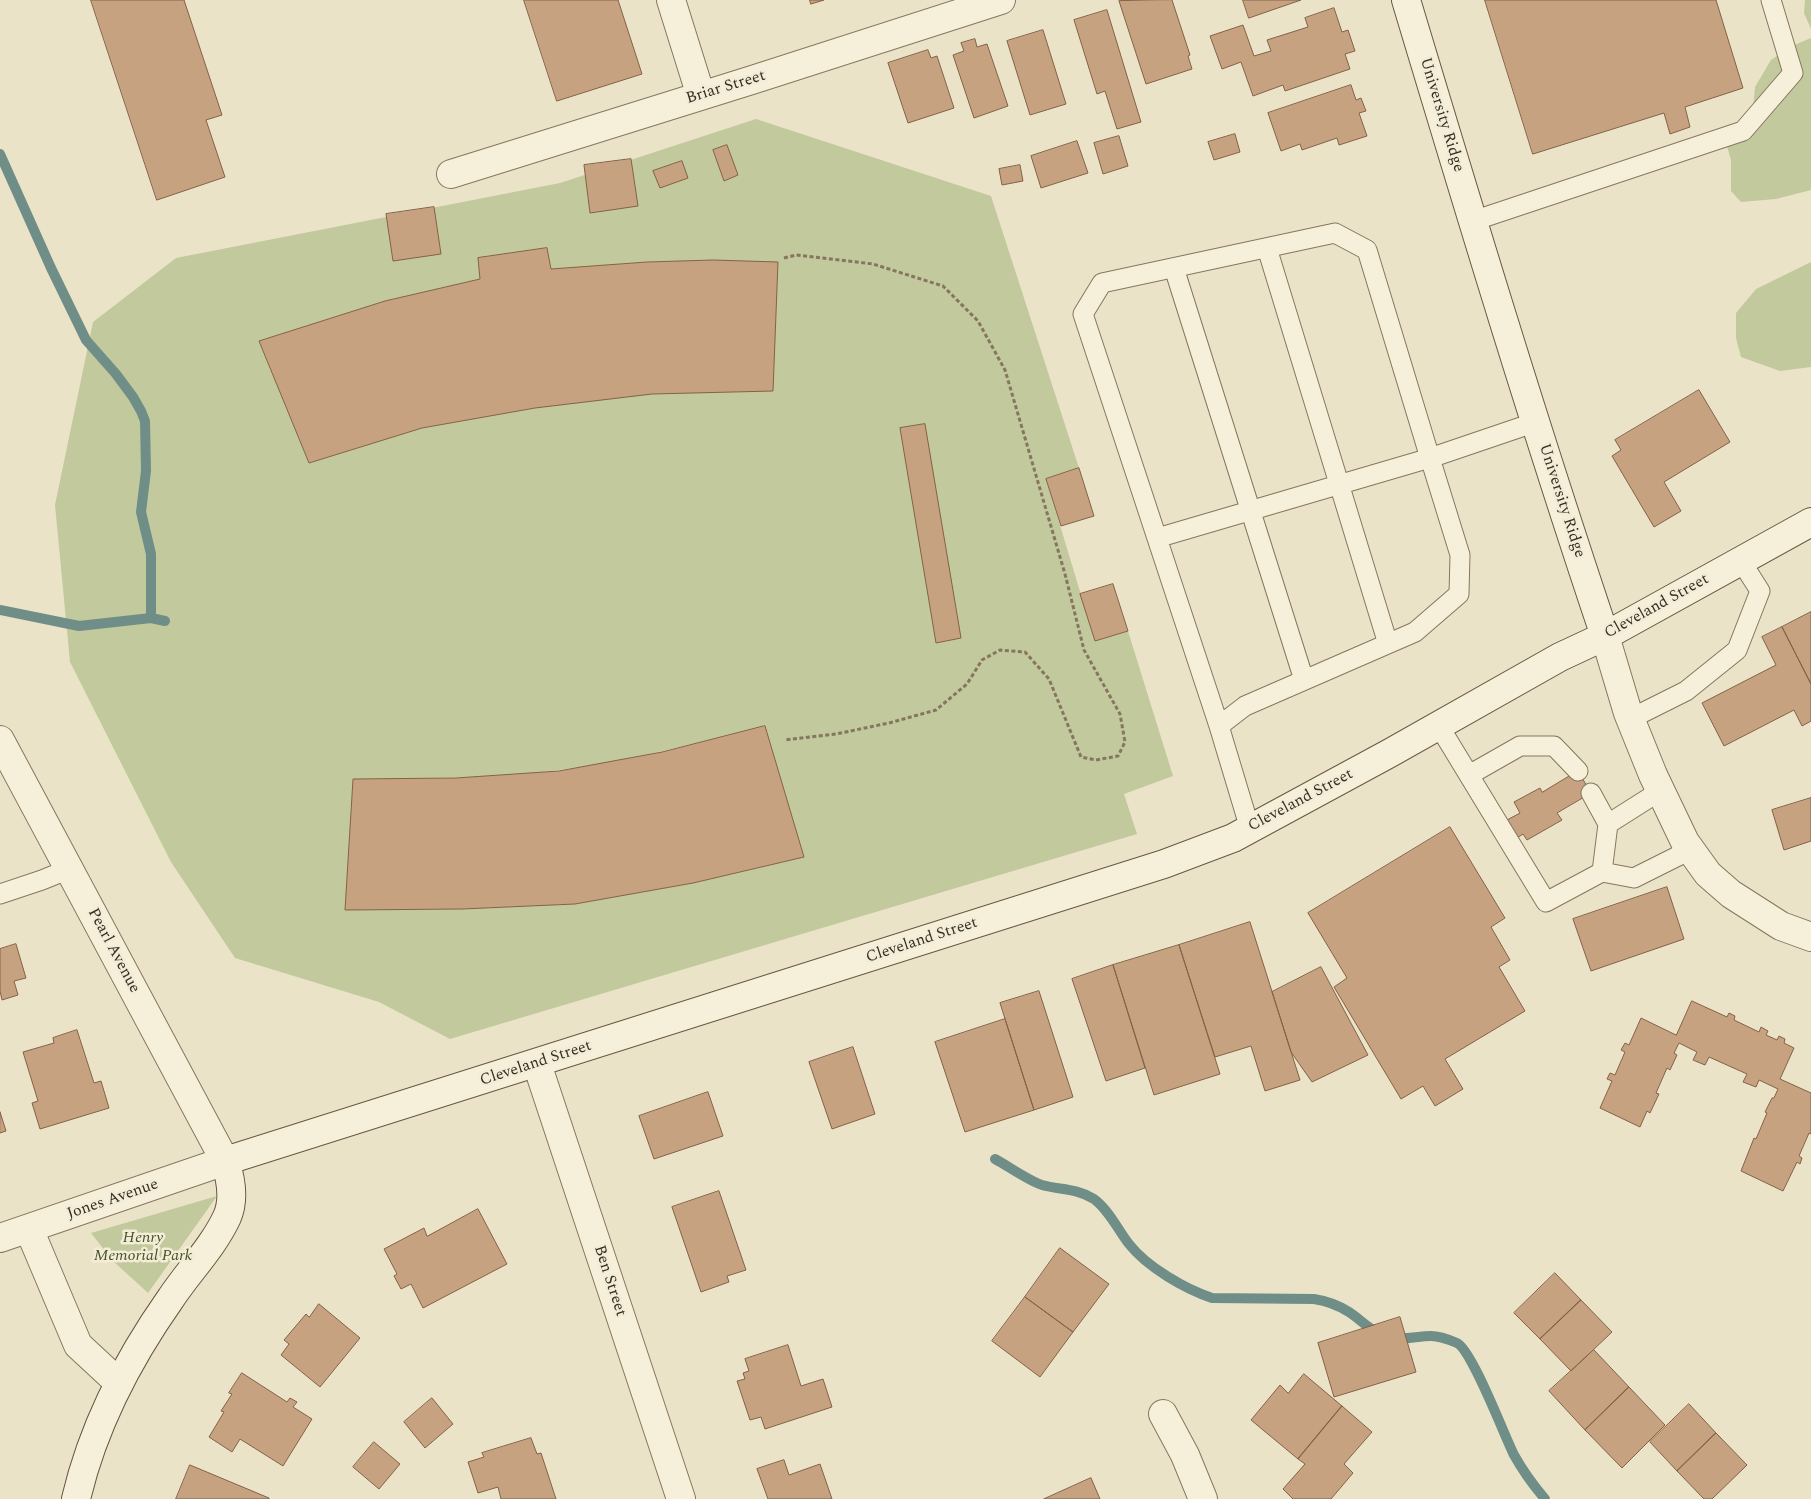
<!DOCTYPE html>
<style>
body{margin:0}
canvas{display:block;background:#ebe3c8}
</style>
<canvas width="1811" height="1499"></canvas>
<script>
const ctx = document.querySelector('canvas').getContext('2d');
ctx.lineJoin = 'round';
function fillPath(path, color) { ctx.fillStyle = color; ctx.fill(path, 'evenodd'); }
function trace(path, color, width, dash) { ctx.strokeStyle = color; ctx.lineWidth = width; ctx.lineCap = dash ? 'butt' : 'round'; ctx.setLineDash(dash || []); ctx.stroke(path); }
function write(font, color, halo, rows, align = 'center') {
  ctx.font = font + ' Spectral,serif'; ctx.lineWidth = 5; ctx.setLineDash([]); ctx.textBaseline = 'middle'; ctx.strokeStyle = halo; ctx.fillStyle = color; for (const [text, x, y, turn = 0] of rows) {
    ctx.save(); ctx.translate(x, y); ctx.rotate((+turn || 0) * Math.PI / 180); ctx.textAlign = isNaN(turn) ? turn : align; if (halo) ctx.strokeText(text, 0, 0); ctx.fillText(text, 0, 0); ctx.restore();
  }
}
fillPath(new Path2D(`
 M1805 0H1811V29L1804 13Z
 M1811 38V190L1776 199 1741 202 1731 191V160L1726 143 1753 108 1755 87 1771 60 1792 46Z
 M756 119 991 196 1079 468 1046 479 1095 641 1128 631 1173 776 1124 794 1137 834 450 1039 379 1002 235 958 171 862 70 662 55 505 93 322 176 258 560 183ZM547 248 551 269 647 262 713 260 535 408 422 428 309 463 260 341 385 301 480 279ZM764 726 803 857 693 883 575 904 462 909 345 910 353 779C422 778 491 779 559 770 629 761 697 743 764 726Z
 M1811 262V367L1780 371 1741 357 1736 338V313L1756 289Z
 M217 1196 148 1293 113 1261 91 1233Z`), '#c1c99d');
trace(new Path2D(`
 M0 154 51 268 86 340 116 374 133 397 141 411 145 421 146 471 141 512 151 554V618
 M0 610 79 626 151 618 165 621
 M995 1159C1008 1166 1029 1181 1042 1185 1060 1190 1076 1188 1094 1199 1109 1210 1118 1230 1129 1244 1147 1267 1185 1289 1212 1298L1314 1299C1327 1301 1338 1305 1349 1312 1360 1319 1367 1328 1379 1333
 M1393 1338C1406 1340 1418 1336 1431 1336 1438 1336 1450 1340 1457 1343 1472 1350 1504 1435 1514 1455 1523 1471 1533 1485 1545 1499`), '#708e88', 10);
const building = new Path2D(`
 M91 0H184L222 115 206 120 225 177 157 200Z
 M524 0H618L642 74 557 101Z
 M810 0H824L811 4Z
 M1172 0 1190 55 1188 56 1192 69 1146 84 1119 1Z
 M1243 0H1301L1249 18Z
 M1485 0H1716L1743 88 1685 107 1690 127 1670 134 1664 113 1533 154Z
 M1334 8 1342 32 1348 30 1355 51 1345 54 1350 69 1285 91 1283 85 1253 96 1241 62 1222 69 1210 36 1243 25 1254 56 1271 51 1267 40 1308 27 1305 18Z
 M1107 10 1141 122 1117 129 1105 91 1097 94 1074 20Z
 M1043 30 1066 104 1030 115 1007 41Z
 M975 39 977 47 987 44 1008 106 974 118 953 55 964 51 961 43Z
 M928 50 931 58 937 56 954 108 908 123 888 63Z
 M1351 85 1356 100 1361 98 1366 111 1359 113 1367 136 1339 145 1337 138 1302 150 1300 144 1281 151 1268 113Z
 M1235 134 1240 152 1214 160 1208 142Z
 M1119 136 1128 166 1103 174 1094 143Z
 M1077 141 1088 173 1041 188 1031 156Z
 M727 145 738 175 724 181 713 150Z
 M631 159 638 206 590 213 584 165Z
 M682 161 688 178 660 188 653 171Z
 M1020 165 1023 181 1002 185 999 169Z
 M434 207 441 254 393 261 386 214Z
 M547 248 551 269 647 262 713 260 778 262 773 391 652 394 535 408 422 428 309 463 259 341 385 301 480 279 478 258Z
 M1699 390 1730 442 1664 482 1681 511 1654 527 1612 456 1621 450 1615 440Z
 M925 424 961 638 936 643 900 428Z
 M1079 468 1094 516 1061 526 1046 479Z
 M1113 584 1128 631 1095 641 1080 594Z
 M1811 612V684L1782 627Z
 M1782 627 1811 684V721L1802 726 1794 710 1724 746 1702 703 1776 665 1762 637Z
 M765 726 804 857 693 883 575 904 462 909 345 910 353 779 456 778 559 771 662 752Z
 M1578 771 1591 793 1557 813 1562 820 1527 840 1523 834 1517 838 1507 820 1520 813 1514 802 1540 788 1542 792Z
 M1811 798V841L1784 850 1772 810Z
 M1450 827 1505 918 1491 927 1510 960 1499 967 1525 1011 1445 1059 1463 1089 1435 1106 1423 1086 1401 1099 1334 987 1347 978 1308 913Z
 M1667 887 1684 939 1591 971 1573 919Z
 M1250 922 1300 1080 1265 1091 1251 1046 1215 1057 1179 945Z
 M16 944 26 978 14 981 18 995 2 1000 0 991V949Z
 M1179 945 1220 1074 1154 1095 1113 965Z
 M1113 965 1145 1068 1106 1081 1072 979Z
 M1321 967 1368 1055 1312 1082 1291 1052 1272 992Z
 M1039 991 1073 1097 1034 1110 1000 1003Z
 M1692 1001 1727 1017 1729 1013 1735 1016 1734 1020 1759 1032 1761 1027 1768 1031 1766 1035 1777 1040 1779 1036 1785 1039 1784 1043 1794 1048 1780 1079 1811 1093V1134L1809 1133 1799 1156 1802 1158 1800 1164 1797 1162 1783 1191 1741 1171 1754 1138 1756 1139 1767 1113 1765 1112 1772 1098H1774L1778 1089 1759 1080 1756 1087 1743 1082 1747 1074 1709 1057 1705 1065 1693 1060 1697 1052 1679 1043 1674 1053 1677 1055 1670 1070 1667 1068 1656 1093 1659 1094 1650 1113 1647 1111 1640 1127 1600 1108 1612 1081 1607 1079 1610 1073 1615 1075 1625 1052 1621 1050 1625 1043 1629 1045 1641 1018 1676 1035Z
 M1005 1019 1034 1110 965 1132 935 1042Z
 M77 1030 94 1083 101 1081 109 1108 40 1129 32 1103 38 1101 23 1052 54 1043 53 1038Z
 M853 1047 875 1114 832 1129 809 1062Z
 M708 1092 723 1136 654 1159 639 1116Z
 M0 1112 6 1131 0 1133Z
 M719 1191 746 1270 727 1276 729 1282 701 1292 672 1207Z
 M478 1209 507 1264 423 1308 411 1284 401 1289 394 1276 397 1274 384 1249 424 1228 427 1236Z
 M1060 1248 1109 1284 1073 1332 1025 1297Z
 M1555 1273 1581 1300 1540 1339 1514 1313Z
 M1025 1297 1073 1332 1040 1377 992 1341Z
 M1581 1300 1612 1332 1571 1371 1540 1339Z
 M319 1304 360 1338 320 1387 281 1355 289 1344 284 1340 306 1314 309 1317Z
 M1400 1317 1416 1372 1334 1397 1318 1343Z
 M788 1345 801 1386 823 1379 832 1407 765 1429 761 1417 750 1420 737 1381 745 1379 743 1373 749 1371 745 1359Z
 M1594 1350 1629 1387 1585 1430 1549 1391Z
 M242 1373 287 1402 290 1398 297 1402 293 1407 312 1419 283 1466 240 1439 232 1452 209 1437 224 1412 221 1411 232 1394 229 1393Z
 M1304 1374 1342 1406 1298 1459 1251 1420 1280 1385 1288 1393Z
 M1629 1387 1665 1425 1622 1468 1585 1430Z
 M432 1398 453 1424 425 1448 404 1422Z
 M1689 1404 1716 1433 1677 1471 1650 1442Z
 M1342 1406 1372 1432 1344 1464 1353 1473 1331 1499H1293L1283 1489 1305 1464 1298 1459Z
 M1716 1433 1747 1465 1712 1499H1704L1677 1471Z
 M531 1438 537 1454 541 1453 556 1499H501L498 1487 478 1493 468 1462 484 1457 482 1453Z
 M374 1442 400 1464 379 1489 353 1467Z
 M784 1460 789 1475 820 1464 832 1499H768L757 1469Z
 M190 1465 269 1498V1499H176Z
 M1091 1478 1100 1499H1044Z`);
fillPath(building, '#c6a281');
trace(building, '#836246', 1);
const lane = new Path2D(`
 M1473 221 1743 131 1793 73 1771 0
 M1267 248 1388 644
 M1174 268 1304 680
 M1157 538 1430 458 1367 250 1335 233 1102 283 1083 314 1219 726
 M1630 719 1686 691 1737 650 1760 591 1741 561
 M1439 726 1546 902 1602 872
 M1469 775 1520 746H1554L1578 771
 M1660 791 1608 824 1602 872 1634 878 1690 850
 M1591 793 1608 824
 M1250 829 1219 726 1245 706 1415 632 1459 594 1460 555 1430 458 1536 422
 M0 894 42 880 69 869`);
const street = new Path2D(`
 M671 0 701 96
 M451 174 752 80 1001 0
 M1605 636 1628 713 1653 775 1685 842 1708 874 1731 894 1781 926 1811 937
 M0 740 225 1161 0 1238
 M537 1064 681 1499
 M29 1229 78 1345 119 1383
 M1163 1414 1185 1455 1203 1499`);
const secondary = new Path2D(`
 M1406 0C1470 213 1534 425 1605 636
 M76 1499C93 1426 128 1359 171 1298 189 1271 213 1247 227 1217 235 1199 231 1179 225 1161L1164 864 1233 838 1390 753 1560 657 1605 636 1811 522`);
trace(lane, '#86765f', 21);
trace(street, '#86765f', 30);
trace(secondary, '#685742', 30);
trace(new Path2D(`
 M784 258 796 255 873 264 943 286 978 321 1005 370 1065 574 1084 650 1120 714 1125 742 1118 756 1096 760 1081 757 1049 679 1025 652 1000 650 982 660 967 684 936 710 889 723 836 734 784 740`), '#86765f', 3, [4, 2.5]);
trace(lane, '#f6f0db', 19);
trace(street, '#f6f0db', 28);
trace(secondary, '#f6f0db', 28);
write('16px', '#382d21', '#f3edd7', [
 ["Briar Street",726,88,-17],
 ["University Ridge",1441,115,73],
 ["University Ridge",1561,501,72],
 ["Cleveland Street",1657,607,-29],
 ["Cleveland Street",1301,801,-28],
 ["Cleveland Street",922,941,-18],
 ["Pearl Avenue",113,951,62],
 ["Cleveland Street",536,1064,-18],
 ["Jones Avenue",113,1200,-19],
 ["Ben Street",609,1281,72]
]);
write('italic 16px', '#465229', '#f3edd7', [
 ["Henry",143,1239],
 ["Memorial Park",143,1257]
]);
</script>
